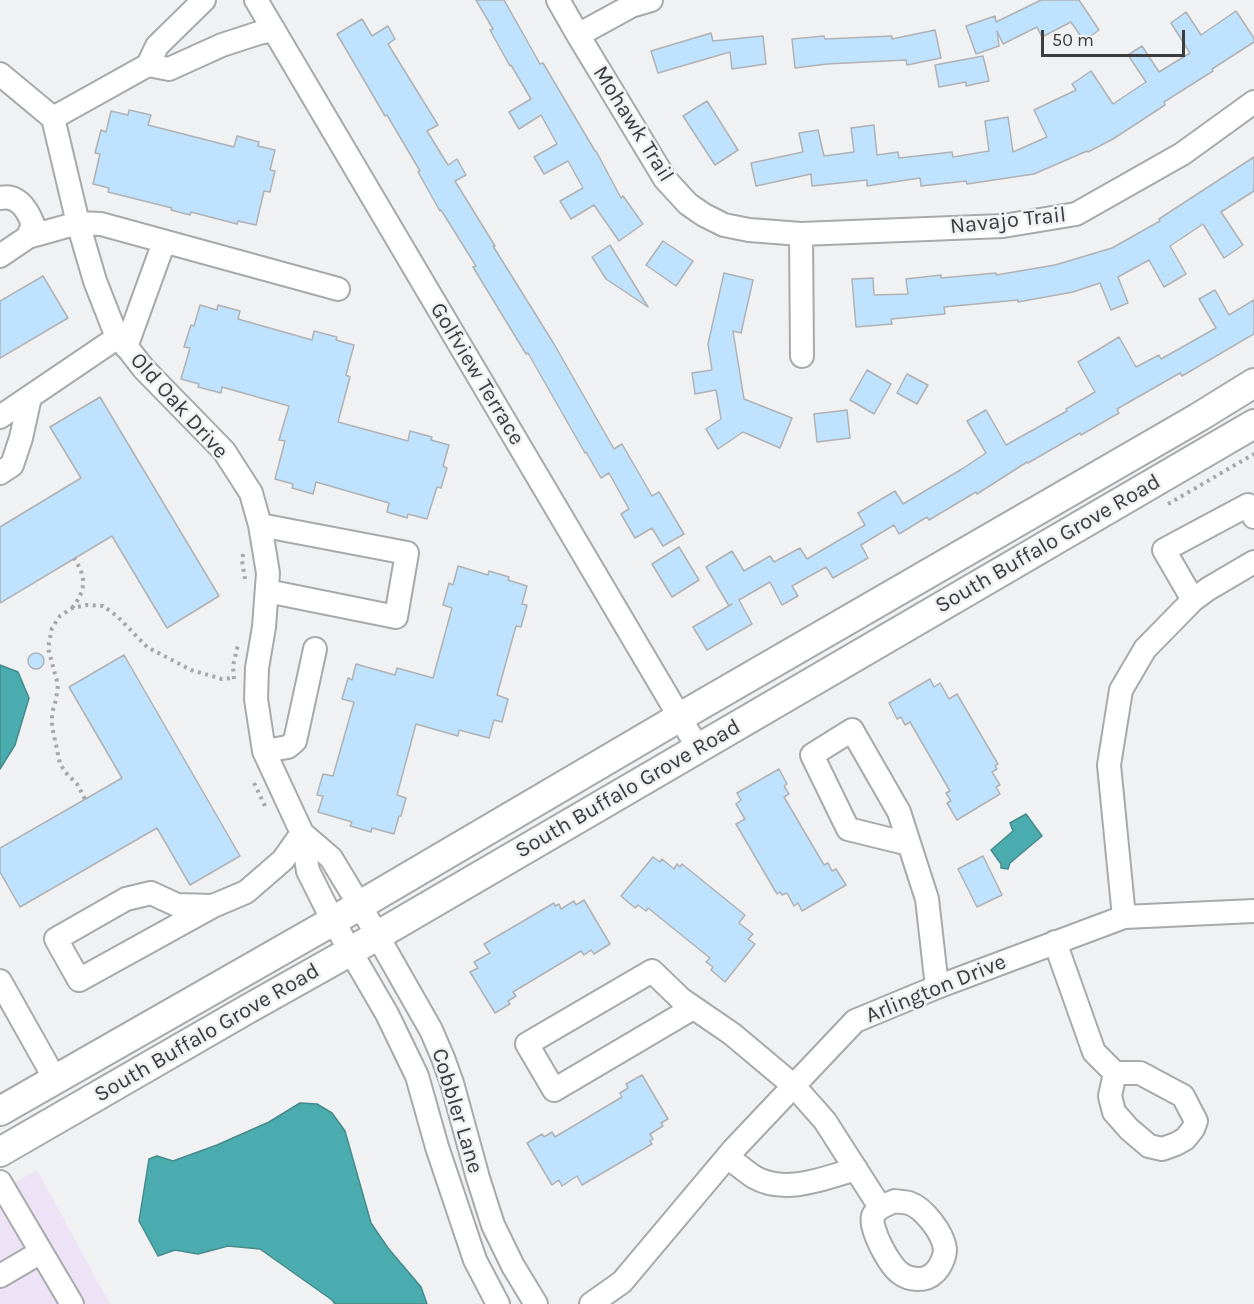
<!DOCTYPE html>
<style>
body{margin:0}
#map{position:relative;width:1254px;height:1304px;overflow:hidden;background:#f0f1f3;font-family:Karla,sans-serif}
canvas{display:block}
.scale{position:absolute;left:1041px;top:30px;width:144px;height:27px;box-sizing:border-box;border:3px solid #3c3c3d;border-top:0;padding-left:8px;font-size:18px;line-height:21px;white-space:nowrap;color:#3c3c3d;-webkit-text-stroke:4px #f0f1f3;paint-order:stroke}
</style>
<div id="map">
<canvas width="1254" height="1304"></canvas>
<div class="scale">50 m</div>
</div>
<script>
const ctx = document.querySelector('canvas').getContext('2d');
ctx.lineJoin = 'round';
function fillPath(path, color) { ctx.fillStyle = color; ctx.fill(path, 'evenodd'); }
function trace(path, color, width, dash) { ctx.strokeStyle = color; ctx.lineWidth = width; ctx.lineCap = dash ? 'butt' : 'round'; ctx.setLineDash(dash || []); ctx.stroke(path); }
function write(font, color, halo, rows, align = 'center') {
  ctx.font = font + ' Karla,sans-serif'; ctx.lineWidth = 5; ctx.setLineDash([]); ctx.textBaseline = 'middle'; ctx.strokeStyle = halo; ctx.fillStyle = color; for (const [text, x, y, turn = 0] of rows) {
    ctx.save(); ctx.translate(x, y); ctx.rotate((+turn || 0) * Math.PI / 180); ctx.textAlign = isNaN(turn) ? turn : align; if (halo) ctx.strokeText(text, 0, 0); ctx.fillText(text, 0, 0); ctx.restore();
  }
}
fillPath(new Path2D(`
 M37 1170 110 1304H0V1191Z`), '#eee2f6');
const water = new Path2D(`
 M0 665 18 672 29 698 15 745 0 769Z
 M1026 814 1042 836 1010 863 1008 869 1001 868V864L991 850 1013 831 1010 823Z
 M300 1103 317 1104 332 1113 345 1131 371 1223 388 1248 421 1287 427 1304H335L332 1300 260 1249 228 1246 198 1254 175 1250 158 1256 139 1221 149 1159 157 1156 173 1161 217 1145 269 1122Z`);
fillPath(water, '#4aacae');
trace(water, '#468a8c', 1.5);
const building = new Path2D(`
 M476 0H504L540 64 543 63 595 151H596L621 198 623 196 643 224 619 241 594 205 571 219 560 201 583 188 568 161 544 174 534 157 557 144 541 115 519 129 509 112 531 99 511 65 510 66 490 30 493 29Z
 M1041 0H1079L1099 30 1084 41 1071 22 1042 37 1037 27 1003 44 997 31 999 46 976 54 966 26 995 16 996 22Z
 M1236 11 1254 38V42L1212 69 1213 71 1164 102 1165 105 1113 139 1088 152 1087 151 1034 174 967 184 966 181 921 186 920 178 867 186V180L812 186 811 174 756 186 751 163 803 152 799 133 818 130 824 156 854 152 851 128 874 125 877 155 898 152 899 158 952 152 953 157 989 151 985 121 1008 117 1013 152 1047 137 1034 110 1076 90 1072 84 1091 71 1113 104 1146 82 1128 55 1142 46 1159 72 1190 53 1171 23 1186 12 1201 35Z
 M362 19 372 36 388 26 395 39 388 44 438 125 427 131 448 165 457 159 466 175 455 181 495 246H493L554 344 614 449 622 444 652 496 659 492 684 534 663 546 652 528 635 538 621 514 629 509 609 473 601 478 586 452 585 453 528 353 526 354 473 267 476 266 441 210 440 211 418 172 420 171 387 115 385 116 337 34Z
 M935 30 941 58 907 65 906 60 827 64 795 68 792 39 824 36 825 39 892 36V39Z
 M711 33 713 41 763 36 766 64 732 69 730 52 658 73 651 51Z
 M983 56 989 81 966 86V82L939 87 935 65Z
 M707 101 738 150 715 165 683 116Z
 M129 110 151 115 148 125 234 147 237 136 259 142 258 146 275 150 270 170 275 171 270 192 264 191 256 225 238 221 237 224 191 212 190 215 171 210 172 208 108 192 109 188 93 184 100 154 95 153 101 130 106 132 111 111 128 115Z
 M1254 157V191L1221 212 1243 245 1224 258 1203 224 1170 246 1186 274 1164 287 1149 260 1118 277 1128 303 1111 310 1100 283 1073 292 1018 302V300L944 307 945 314 891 319 892 324 856 327 852 279 873 278 874 295 908 294 906 279 941 275V278L996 273V275L1055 265 1112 248 1160 221 1159 219Z
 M663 241 693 261 676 286 646 265Z
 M610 245 648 307 606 279 592 257Z
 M724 273 753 280 741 333 733 331 744 399 792 418 780 448 743 432 718 449 706 429 721 419 716 390 695 394 692 373 712 370 708 344Z
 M43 276 68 318 0 358V301Z
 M1215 290 1229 315 1254 300V334L1182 376 1180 373 1117 409 1119 413 1081 435 1080 433 1028 463 1027 462 977 494 976 492 929 520 927 517 899 534 894 525 861 545 868 558 833 578 826 567 792 586 798 596 782 605 770 582 739 600 752 624 707 650 693 627 732 604 729 606 706 567 732 551 744 571 770 556 774 562 800 548 807 559 865 525 858 513 895 491 903 504 962 469 986 453 967 421 986 410 1006 445 1067 411 1066 409 1095 392 1078 362 1119 337 1136 367 1159 355 1161 359 1216 328 1199 299Z
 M200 305 217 310 218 305 240 311 238 319 312 340 314 331 337 337 336 340 354 345 346 375 350 377 338 422 408 441 410 431 432 437 431 440 449 445 443 466 447 468 441 488 437 487 427 519 408 514 407 518 387 512 389 503 316 482 313 494 292 488 293 484 275 479 285 441 279 440 289 406 222 387 221 393 198 387 199 384 181 379 190 348 184 347 191 325 194 326Z
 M867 370 891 384 874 414 850 400Z
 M907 374 928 385 917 404 897 393Z
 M100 397 219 596 167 628 112 536 0 603V527L81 478 50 427Z
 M847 410 850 438 817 442 814 414Z
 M679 547 699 580 672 597 652 564Z
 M458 566 488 575 489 571 509 577 508 580 527 586 522 604 527 605 521 627 516 626 497 695 508 699 502 722 494 720 489 738 459 730 458 736 416 724 397 795 406 798 401 816H399L394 834 372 828 371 832 350 826 352 822 318 812 323 796 317 795 323 774 333 776 354 702 342 699 348 678 352 680 356 664 395 675 397 668 433 678 452 608 443 605 449 583 453 585Z
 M28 661a8 8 0 1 1 16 0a8 8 0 1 1-16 0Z
 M124 655 240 856 190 885 157 828 20 907 0 872V848L122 778 69 687Z
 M930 679 934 687 940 683 949 699 957 694 998 764 995 766 997 769 992 772 1000 785 996 787 1000 794 957 820 947 803 951 801 946 793 950 791 910 722 905 725 901 717 897 719 889 703Z
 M779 769 787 784 784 786 789 794 784 797 824 865 828 863 832 871 836 869 846 885 802 911 798 903 794 906 787 893 782 895 780 892 777 894 736 824 745 819 736 804 741 800 737 793Z
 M983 856 1002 895 977 907 958 869Z
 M653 857 660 862 662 859 674 869 677 864 680 867 682 864 745 915 739 923 753 934 748 939 755 944 725 982 711 970 713 967 706 962 710 958 648 908 646 911 638 905 635 908 621 896Z
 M584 900 610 944 594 954 591 950 584 955 581 951 513 992 516 996 508 1001 510 1004 495 1013 470 972 478 968 474 962 490 953 484 944 554 903 555 906 559 904 561 909 574 901 576 905Z
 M642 1075 668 1119 661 1123 663 1126 650 1134 653 1139 650 1141 652 1144 582 1185 577 1176 562 1186 559 1180 552 1185 527 1143 542 1134 544 1137 552 1132 555 1137 622 1097 620 1093 628 1088 626 1084Z`);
fillPath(building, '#bfe2ff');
trace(building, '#b0b1b3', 1.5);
const minor = new Path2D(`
 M256 0 698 748
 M558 0 578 35 665 179 688 204 704 215 724 225 749 230 801 234 1003 226 1076 214 1182 154 1254 102
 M578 35 631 6 651 0
 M148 65 169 69 222 45 259 33 274 30
 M0 74 53 118 78 223 95 281 115 332 144 369 224 451 251 493 260 525 268 573 264 627 257 668 256 699 264 751 302 833 308 871 333 921 387 1014 417 1076 437 1147 475 1260 498 1304
 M53 118 148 65 157 46 204 0
 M0 198C18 194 27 209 33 224L28 237 0 256
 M801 234 802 356
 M28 237 78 223 101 224 338 289
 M126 347 164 242
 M0 417 118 337
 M0 473 12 465 21 438 30 397
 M260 525 407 553 396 617 267 591
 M1193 600 1164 550 1248 505 1254 517
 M264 751 288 747 295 741 315 649
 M302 833 331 858 369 921 431 1030 443 1058 452 1083 478 1178 493 1225 513 1266 536 1304
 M909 844 848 829 812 755 852 730 899 812 927 899 937 987
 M213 906 79 980 56 939 126 899 151 893 177 905 213 906 246 892 283 860 302 833
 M1124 917 1109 765 1121 690 1145 649 1193 600 1208 589 1254 562
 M1055 942 1094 1052 1115 1073H1140L1183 1096 1196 1121 1193 1129 1185 1139 1176 1144 1162 1149 1149 1146 1129 1129 1114 1112 1110 1096 1115 1073
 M0 981 55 1079
 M693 1008 554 1090 527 1044 652 971 681 999 732 1034 794 1086 825 1121 880 1207
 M727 1157C736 1163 745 1171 754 1177 785 1195 825 1178 856 1169
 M0 1182 72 1304
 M895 1201C899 1202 905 1202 909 1203 924 1208 943 1233 945 1249 945 1257 940 1268 934 1273 925 1282 909 1280 900 1273 890 1266 869 1229 873 1216 877 1207 886 1205 895 1201Z
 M0 1276 41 1252
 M591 1304 622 1282 733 1150 855 1021 937 987 1124 917 1254 911`);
const major = new Path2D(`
 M0 1111 333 921 680 717 1199 417 1254 383
 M0 1152 246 1010 351 951 1254 424`);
trace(minor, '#a7a9aa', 26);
trace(major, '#a7a9aa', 32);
trace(new Path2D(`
 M1168 504 1254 454
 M243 554 242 561 245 579
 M72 608C86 590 87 578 74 558
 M234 679 233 666 238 645
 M254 783 265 806
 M85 799 77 784 67 774 60 764 52 726V713L56 700 58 685 48 648 52 628 60 616 72 608 87 605 103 606 117 616 147 647 191 670 222 679 234 678`), '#a6a7a8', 4, [3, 4.5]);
trace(minor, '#fff', 22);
trace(major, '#fff', 28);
write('22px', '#3c3c3d', '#f0f1f3', [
 ["Mohawk Trail",633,124,58],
 ["Navajo Trail",1008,221,-6],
 ["Golfview Terrace",477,374,59],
 ["Old Oak Drive",179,406,48],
 ["South Buffalo Grove Road",1048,544,-30],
 ["South Buffalo Grove Road",628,789,-30],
 ["Arlington Drive",936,989,-22],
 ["South Buffalo Grove Road",207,1033,-30],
 ["Cobbler Lane",457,1111,73]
]);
</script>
